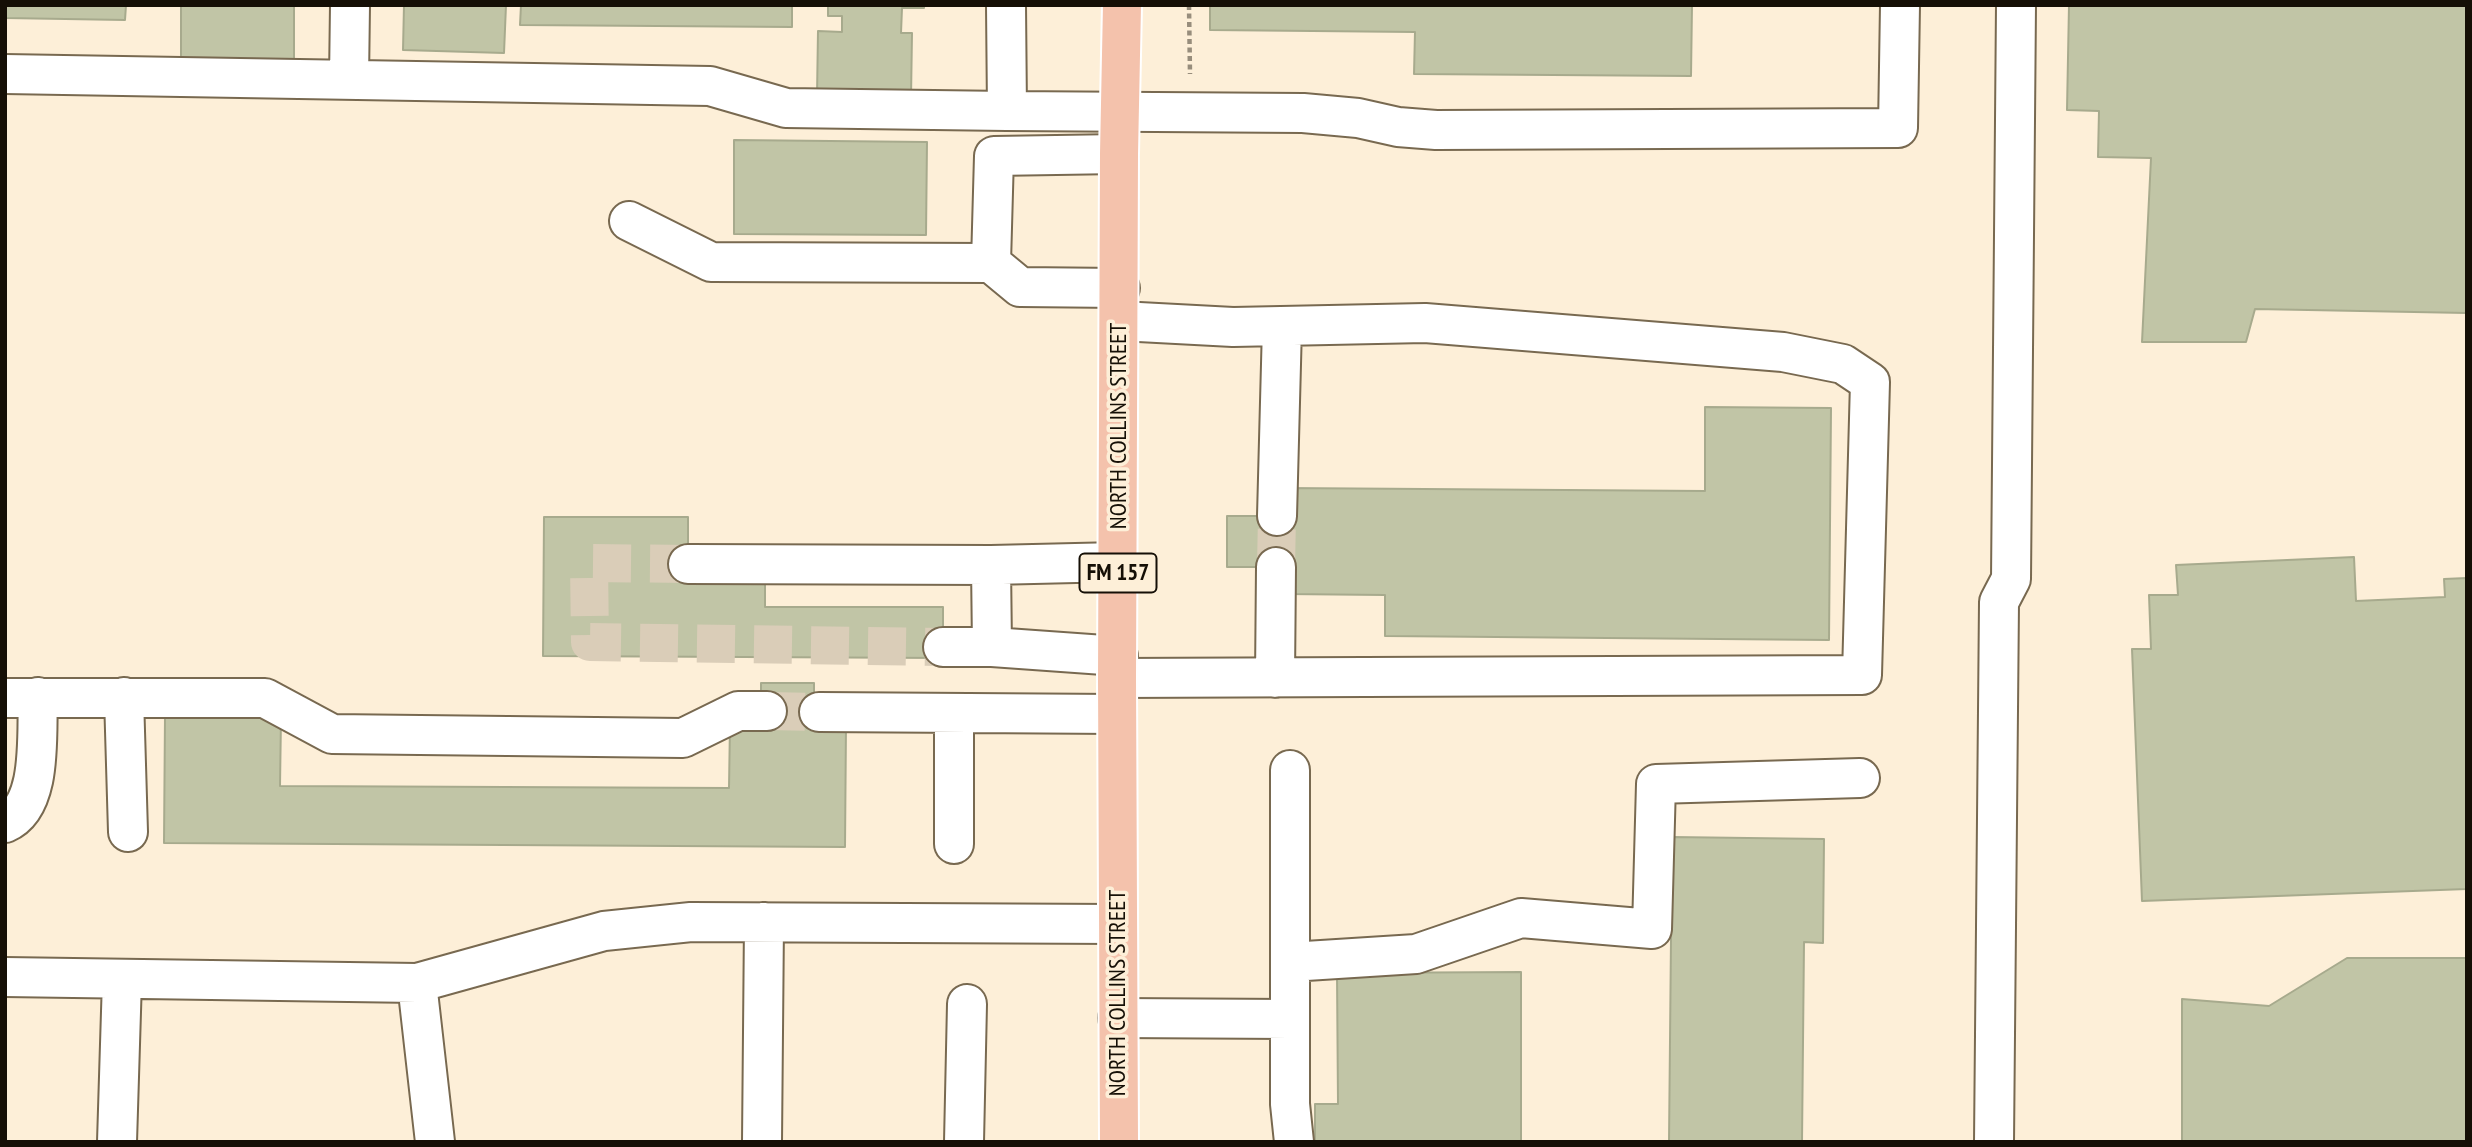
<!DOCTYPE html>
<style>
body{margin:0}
#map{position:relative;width:2472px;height:1147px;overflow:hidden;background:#fdefd8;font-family:"PT Sans Narrow",sans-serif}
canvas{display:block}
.frame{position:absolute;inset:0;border:7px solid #150f06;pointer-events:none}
</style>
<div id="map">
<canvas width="2472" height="1147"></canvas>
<div class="frame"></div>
</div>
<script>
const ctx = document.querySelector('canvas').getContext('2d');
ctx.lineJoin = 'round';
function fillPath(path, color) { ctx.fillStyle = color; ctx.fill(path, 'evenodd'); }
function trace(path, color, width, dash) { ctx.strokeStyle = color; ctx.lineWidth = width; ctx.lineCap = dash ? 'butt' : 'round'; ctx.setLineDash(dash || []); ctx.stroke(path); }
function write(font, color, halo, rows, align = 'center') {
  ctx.font = font + ' "PT Sans Narrow",sans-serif'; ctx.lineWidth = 7; ctx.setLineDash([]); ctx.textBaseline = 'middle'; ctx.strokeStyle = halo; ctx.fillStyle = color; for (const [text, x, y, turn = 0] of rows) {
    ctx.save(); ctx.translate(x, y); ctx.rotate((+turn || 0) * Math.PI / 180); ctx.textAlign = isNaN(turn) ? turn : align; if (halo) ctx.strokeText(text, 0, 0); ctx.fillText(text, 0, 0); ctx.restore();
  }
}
const building = new Path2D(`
 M5 5H126L125 20 5 18Z
 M181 5H294V61H181Z
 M404 5H506L504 53 403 50Z
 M521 5H792V27L520 25Z
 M828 5H924V8H902L901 33H912L911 98 817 96 818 31 842 32V16H828Z
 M1210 5H1692L1691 76 1414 74 1415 32 1210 30Z
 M2069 5H2467V313L2255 309 2246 342H2142L2151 158 2098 157 2099 111 2067 110Z
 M734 140 927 142 926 235 734 234Z
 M1705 407 1831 408 1829 640 1385 636V595L1285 594V567H1227V516H1283L1284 488 1705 491Z
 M544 517H688V580H765V607H943V658L543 656Z
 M2354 557 2356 601 2445 597 2444 579 2467 578V889L2142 901 2132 649H2151L2149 595H2178L2176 565Z
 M761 683H814V707H761Z
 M165 716 281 717 280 786 729 788 730 723 846 724 845 847 164 843Z
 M1672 837 1824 839 1823 943 1804 942 1802 1142H1669Z
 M2347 958H2467V1142H2182V999L2269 1006Z
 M1521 972V1142H1315V1104H1338L1337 973Z`);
fillPath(building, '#c1c5a6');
trace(building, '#a7aa8d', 2);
trace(new Path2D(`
 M688 564 589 563 590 642 943 647
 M1276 567 1277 516
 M767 711 819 712`), '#dacdb8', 38, [38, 19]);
const minor = new Path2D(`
 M5 74 710 86 786 108 1007 111 1006 5
 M349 80 350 5
 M1007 111 1303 113 1358 118 1398 127 1436 130 1898 128 1900 5
 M629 221 711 262 991 263 994 156 1119 154
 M991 263 1020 287 1120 288
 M1277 516 1282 326
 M688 564 991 565 1118 562
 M991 565 992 647
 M943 647H992L1118 656
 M1117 678 1862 675 1870 382 1843 364 1783 352 1425 323 1233 327 1120 321
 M1275 678 1276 567
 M124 697 128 832
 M5 698H265L332 734 683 738 738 711H767
 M819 712 1117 714
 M954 713V844
 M1290 770V1104L1294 1142
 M5 823C44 806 36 733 38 697
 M1290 962 1416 954 1521 918 1652 929 1656 784 1860 778
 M5 977 417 983 604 931 691 922 1118 924
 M417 983 435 1142
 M1118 1018 1290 1019
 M117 1142 122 979
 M762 1142 764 922
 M964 1142 967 1004
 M1994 1142 1999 602 2011 579 2016 5`);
const major = new Path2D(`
 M1119 1142 1117 678 1119 154 1122 5`);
trace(minor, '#786950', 42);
trace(major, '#fff', 42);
trace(new Path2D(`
 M1189 5 1190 74`), '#978d7c', 4.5, [5, 3.5]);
trace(minor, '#fff', 38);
trace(major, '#f4c2ac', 38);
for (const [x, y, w] of [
 [1118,573,77]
]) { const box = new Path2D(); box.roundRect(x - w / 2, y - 19.5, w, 39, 5); ctx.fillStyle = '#fdefd8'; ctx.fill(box); trace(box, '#150f06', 2); }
write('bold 23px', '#150f06', null, [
 ["FM 157",1118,573]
]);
write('24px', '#150f06', '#fdefd8', [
 ["NORTH COLLINS STREET",1119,426,-90],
 ["NORTH COLLINS STREET",1118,993,-90]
]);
</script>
